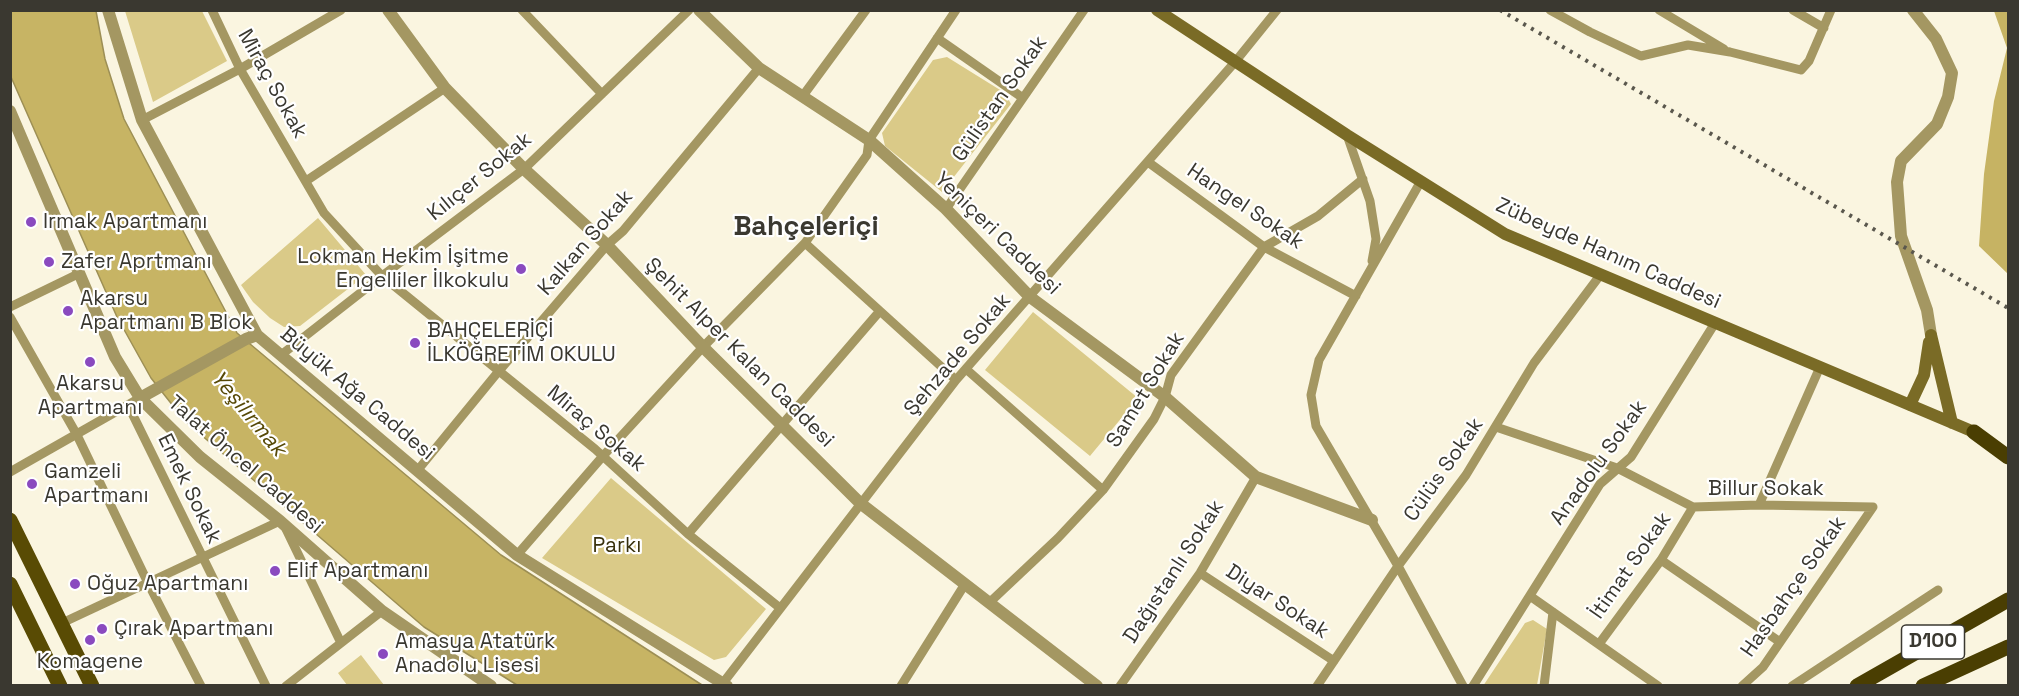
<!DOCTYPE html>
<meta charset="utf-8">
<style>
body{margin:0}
#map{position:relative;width:2019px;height:696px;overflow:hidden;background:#faf5e0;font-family:"Space Grotesk",sans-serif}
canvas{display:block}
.frame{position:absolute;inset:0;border:12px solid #3a3830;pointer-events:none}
</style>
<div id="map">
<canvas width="2019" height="696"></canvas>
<div class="frame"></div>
</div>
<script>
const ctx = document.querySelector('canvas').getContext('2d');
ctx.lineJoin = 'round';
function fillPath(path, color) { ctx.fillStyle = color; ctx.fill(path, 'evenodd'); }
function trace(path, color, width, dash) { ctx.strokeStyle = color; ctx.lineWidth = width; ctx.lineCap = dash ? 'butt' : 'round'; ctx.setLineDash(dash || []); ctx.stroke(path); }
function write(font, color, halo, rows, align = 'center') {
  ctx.font = font + ' "Space Grotesk",sans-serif'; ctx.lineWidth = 4.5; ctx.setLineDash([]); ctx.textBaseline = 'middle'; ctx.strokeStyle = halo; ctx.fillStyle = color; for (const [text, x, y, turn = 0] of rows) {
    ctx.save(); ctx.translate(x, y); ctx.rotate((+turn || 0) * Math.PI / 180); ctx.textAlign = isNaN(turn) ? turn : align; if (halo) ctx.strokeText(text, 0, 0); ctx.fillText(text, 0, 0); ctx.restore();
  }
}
fillPath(new Path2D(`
 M125 11H202L227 61 153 102Z
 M947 57 1005 93 1011 104 942 192 885 146 882 133 933 60Z
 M318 218 366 275 300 326 284 327 270 318 253 302 241 285Z
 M1033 312 1138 398 1090 456 985 370Z
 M611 478 766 609 726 657 714 660 542 558Z
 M1533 620 1547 629 1537 685 1483 686 1525 623Z
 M361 655 384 685H347L338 673Z`), '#daca88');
fillPath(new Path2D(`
 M1994 11H2008V274L1979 246 1984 174 1994 101 2007 48Z`), '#c6b363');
const water = new Path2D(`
 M10 11H96L105 59 124 119 237 333 501 555 702 685H517L424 627 185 421 151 378 117 317 11 77Z`);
fillPath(water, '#c7b464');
trace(water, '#9d8f54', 1.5);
trace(new Path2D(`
 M212 10 240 69 324 213 382 276 595 449 688 534 780 608
 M522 10 602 94
 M1550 10 1590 32 1641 56 1688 45 1730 52 1801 70 1809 61 1831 10
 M1659 10 1724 49
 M1793 10 1824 28
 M937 38 1023 98
 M802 97 866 10
 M142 120 240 69 341 10
 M1347 135 1370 201 1376 239 1372 261
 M1148 162 1264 247 1356 296
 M306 181 445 88
 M1421 181 1319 360 1311 395 1316 426 1398 566 1463 686
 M946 209 1084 10
 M805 243 956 380
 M10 307 78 274
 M10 317 77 435 148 583 201 686
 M281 355 382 276 524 169 689 10
 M966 369 1103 490
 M128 405 266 686
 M1496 427 1617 468 1693 507 1759 505 1873 507
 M417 471 498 372 607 245 623 231 759 68
 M10 472 140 398
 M1759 505 1820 367
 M688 534 879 312
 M517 555 603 456 703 347 805 243 867 155 869 140 956 10
 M1661 560 1780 642
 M1200 573 1334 661
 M1530 596 1658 686
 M989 603 1058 538 1103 490 1154 419 1165 397 1171 375 1264 247 1318 216 1363 179
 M62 623 280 521
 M341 643 382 611
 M1599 644 1661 560 1693 507
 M723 683 956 380 1235 62 1277 10
 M286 686 341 643 286 529
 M901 686 965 584
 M1120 686 1200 573 1256 477
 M1317 686 1398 566 1466 475 1534 363 1601 274
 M1473 686 1600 484 1631 457 1715 323
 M1544 686 1553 612
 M1742 686 1763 667 1873 507
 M1792 686 1938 590`), '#a49762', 9);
trace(new Path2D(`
 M108 10 142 120 257 335 517 555 727 686
 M388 10 445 88 524 169 607 245 703 347 860 503 1097 686
 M699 10 759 68 869 140 946 209 1030 297 1165 397 1256 477 1372 520
 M1913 10 1936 39 1952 73 1948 97 1937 124 1901 161 1897 182 1901 236 1927 310 1931 335
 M10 111 115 357 140 398 200 457 280 521 382 611 491 686
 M140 398 246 339 257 335`), '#a49762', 12);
trace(new Path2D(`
 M1157 10 1347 135 1505 234 1974 432
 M1931 335 1952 423
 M1910 405 1924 375 1929 342`), '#7a6b26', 12);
trace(new Path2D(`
 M10 520 92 686
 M10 584 60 686`), '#594b04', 15);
trace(new Path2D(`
 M1974 432 2008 457
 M1857 686 2008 600
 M1923 686 2008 647`), '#4a3e02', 15);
trace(new Path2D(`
 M1500 10 2008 308`), '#5a574d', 4, [3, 6]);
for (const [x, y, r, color] of [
 [31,222,6,"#8a4abf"],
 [49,262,6,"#8a4abf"],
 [521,269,6,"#8a4abf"],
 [68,311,6,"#8a4abf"],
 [415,343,6,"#8a4abf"],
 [90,362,6,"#8a4abf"],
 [32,484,6,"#8a4abf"],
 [275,571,6,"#8a4abf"],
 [75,584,6,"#8a4abf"],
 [102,629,6,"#8a4abf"],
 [90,640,6,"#8a4abf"],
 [383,654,6,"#8a4abf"]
]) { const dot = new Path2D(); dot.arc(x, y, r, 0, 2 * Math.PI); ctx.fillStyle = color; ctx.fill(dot); trace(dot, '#fff', 2); }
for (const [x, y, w] of [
 [1933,642,63]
]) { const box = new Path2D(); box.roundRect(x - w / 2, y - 17, w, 34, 4.5); ctx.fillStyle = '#fff'; ctx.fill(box); trace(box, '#3a3830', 1.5); }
write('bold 20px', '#3a3830', null, [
 ["D100",1933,642]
]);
write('21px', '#3a3830', '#fff', [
 ["Miraç Sokak",272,84,61],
 ["Gülistan Sokak",1000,99,-55],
 ["Kılıçer Sokak",480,177,-39],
 ["Hangel Sokak",1245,207,34],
 ["Yeniçeri Caddesi",997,234,44],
 ["Kalkan Sokak",586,243,-49],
 ["Zübeyde Hanım Caddesi",1608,254,24],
 ["Şehit Alper Kalan Caddesi",739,353,45],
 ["Şehzade Sokak",958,355,-50],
 ["Samet Sokak",1146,390,-59],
 ["Büyük Ağa Caddesi",357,394,40],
 ["Miraç Sokak",596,429,40],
 ["Anadolu Sokak",1599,463,-54],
 ["Talat Öncel Caddesi",245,465,41],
 ["Cülüs Sokak",1444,470,-55],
 ["Emek Sokak",189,489,64],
 ["Billur Sokak",1766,489],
 ["İtimat Sokak",1631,566,-55],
 ["Dağıstanlı Sokak",1174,572,-57],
 ["Hasbahçe Sokak",1794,587,-55],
 ["Diyar Sokak",1277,602,33]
]);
write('21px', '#3a3830', '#fff', [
 ["Irmak Apartmanı",43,222],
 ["Lokman Hekim İşitme",509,257,"right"],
 ["Engelliler İlkokulu",509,281,"right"],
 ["Zafer Aprtmanı",61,262],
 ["Akarsu",80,299],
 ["Apartmanı B Blok",80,323],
 ["BAHÇELERİÇİ",427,331],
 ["İLKÖĞRETİM OKULU",427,355],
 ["Akarsu",90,384,"center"],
 ["Apartmanı",90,408,"center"],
 ["Gamzeli",44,472],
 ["Apartmanı",44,496],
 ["Elif Apartmanı",287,571],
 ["Oğuz Apartmanı",87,584],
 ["Çırak Apartmanı",114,629],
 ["Amasya Atatürk",395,642],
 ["Anadolu Lisesi",395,666],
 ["Komagene",90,662,"center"]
], 'left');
write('21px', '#39310d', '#fff', [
 ["Parkı",617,546]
]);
write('italic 22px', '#574907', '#fff', [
 ["Yeşilırmak",248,414,50]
]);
write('bold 27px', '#3a3830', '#fff', [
 ["Bahçeleriçi",806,228]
]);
</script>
